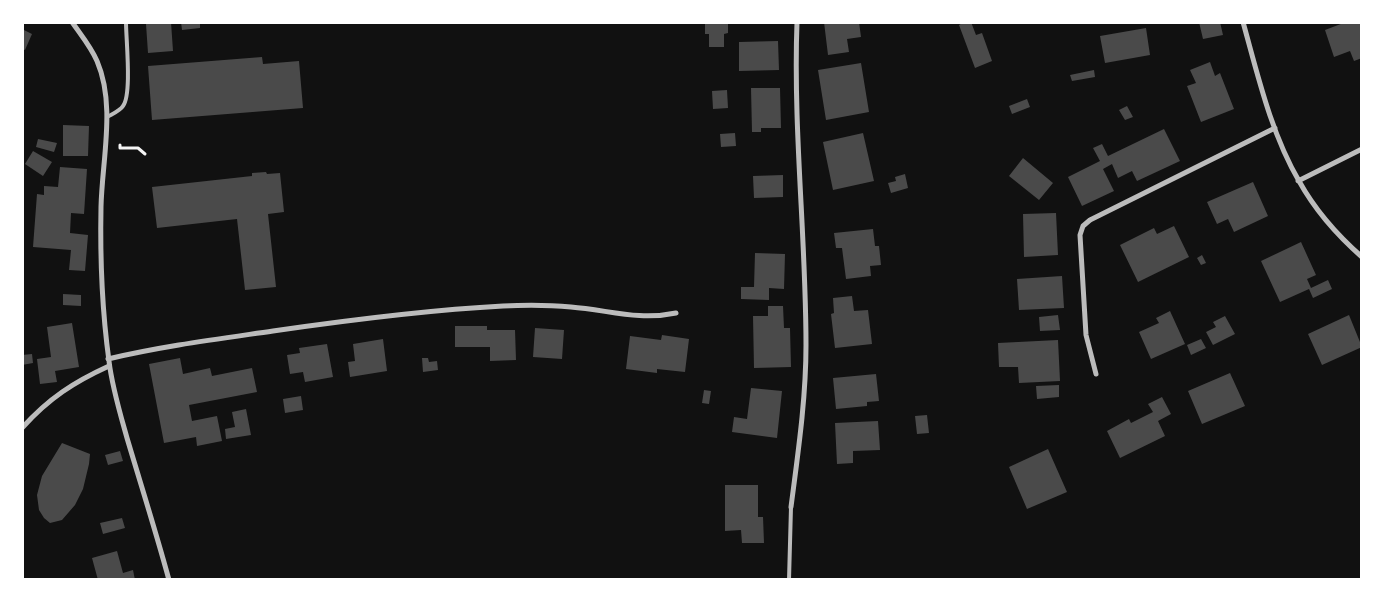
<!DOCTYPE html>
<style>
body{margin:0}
#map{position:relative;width:1384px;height:602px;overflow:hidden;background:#111;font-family:Poppins,sans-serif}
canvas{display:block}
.frame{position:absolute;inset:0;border:24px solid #fff;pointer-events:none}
</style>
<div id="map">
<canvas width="1384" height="602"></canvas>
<div class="frame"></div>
</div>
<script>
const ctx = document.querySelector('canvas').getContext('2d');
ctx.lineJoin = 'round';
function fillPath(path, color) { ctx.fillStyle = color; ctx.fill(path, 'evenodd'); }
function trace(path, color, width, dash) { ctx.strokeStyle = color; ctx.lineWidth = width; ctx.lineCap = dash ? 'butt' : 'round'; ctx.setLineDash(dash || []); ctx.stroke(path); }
fillPath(new Path2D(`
 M162 22H171L173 51 148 53 146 24Z
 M181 22H200V28L182 30Z
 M705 22H728V33L724 34V47H709V34H705Z
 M824 22H859L861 37 847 39 849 52 828 55Z
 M964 22H971L976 35 982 33 992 61 975 68 959 25Z
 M1199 22H1220L1223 35 1203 39Z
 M1346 22H1362V58L1354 61 1350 51 1334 57 1325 30Z
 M1146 28 1150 55 1105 63 1100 36Z
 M22 29 32 34 25 50 22 49Z
 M778 41 779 70 739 71V42Z
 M262 57 263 64 299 61 303 108 152 120 148 66Z
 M1210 62 1215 76 1220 73 1234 109 1201 122 1187 86 1196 83 1190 70Z
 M861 63 869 112 826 120 818 70Z
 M1094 70 1095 77 1072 81 1070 75Z
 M751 88H780L781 128H761V132H752Z
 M727 90 728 108 713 109 712 91Z
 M1027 99 1030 107 1012 114 1009 106Z
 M1127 106 1133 117 1125 120 1119 110Z
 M63 125 89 126 88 156H63Z
 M1164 129 1180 161 1137 181 1132 171 1118 178 1112 164 1103 169 1114 191 1082 206 1068 177 1100 161 1093 148 1102 144 1108 156Z
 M735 133 736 146 721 147 720 134Z
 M863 133 874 181 833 190 823 142Z
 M38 139 57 143 54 152 36 147Z
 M33 151 52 162 43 176 25 164Z
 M1023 158 1053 183 1039 200 1009 176Z
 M60 167 87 169 84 214 71 213 70 233 88 235 85 271 69 270 71 250 33 247 37 194 44 195V186L58 187Z
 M266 172 267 174 280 173 284 212 268 214 276 287 245 290 237 219 157 228 152 187 252 176V173Z
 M905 174 908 188 891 193 888 183 896 181 895 177Z
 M783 175V197L754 198 753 176Z
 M1253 182 1268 216 1234 232 1228 219 1217 224 1207 202Z
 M1056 213 1058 255 1024 257 1023 214Z
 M1174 226 1189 257 1138 282 1120 245 1154 228 1157 234Z
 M873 229 875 246H879L881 265 870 266 871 276 846 279 842 248H836L834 233Z
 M1301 242 1316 275 1307 279 1311 288 1328 280 1332 289 1313 298 1309 289 1280 302 1261 261Z
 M755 253 785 254 784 289 769 288V300L741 299V287H754Z
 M1202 255 1206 263 1201 265 1197 258Z
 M1062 276 1064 308 1019 310 1017 279Z
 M63 294 81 295V306L63 305Z
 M852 296 854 311 868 310 872 344 835 348 831 314 834 313 833 298Z
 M768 306H783L784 328H790L791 367 754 368 753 316H768Z
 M1170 311 1185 344 1151 359 1139 332 1159 323 1156 318Z
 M1058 315 1060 330 1040 331 1039 317Z
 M1349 315 1362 347 1322 365 1308 334Z
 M1225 316 1235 334 1213 345 1206 332 1216 327 1213 322Z
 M72 323 79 367 55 371 57 382 40 384 37 359 51 357 47 327Z
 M455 326H487V330H515L516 360 490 361V347H455Z
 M535 328 564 330 562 359 533 357Z
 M662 335 689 339 685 372 657 369V373L626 369 630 336 661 340Z
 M383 339 387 371 350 377 348 362 355 361 353 344Z
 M1201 339 1206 348 1191 355 1187 345Z
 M1058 340 1060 381 1019 383 1018 367H999L998 343Z
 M327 344 333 377 305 382 303 372 290 374 287 355 300 353 299 348Z
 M32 354 33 363 22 365V355Z
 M180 358 183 374 210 368 212 376 252 368 257 392 189 405 192 421 217 416 222 441 197 446 196 437 164 443 149 364Z
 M422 358H428L429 362 437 361 438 370 423 372Z
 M1230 373 1245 406 1202 424 1188 391Z
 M876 374 879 401 867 402V406L836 409 833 378Z
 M1059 385V397L1037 399 1036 386Z
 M751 388 782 391 777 438 732 432 734 417 747 419Z
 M704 390 711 391 709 404 702 403Z
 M301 396 303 410 285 413 283 399Z
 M1162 397 1171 414 1158 421 1165 436 1120 458 1107 431 1129 419 1131 423 1153 412 1148 404Z
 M246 409 251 435 226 439 225 429 235 427 232 412Z
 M927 415 929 433 917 434 915 416Z
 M878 421 880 450 853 451V463L837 464 835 423Z
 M62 443 90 454 89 464 83 489 75 505 62 520 50 523 44 518 39 510 37 495 42 476Z
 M1048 449 1067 492 1027 509 1009 467Z
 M120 451 123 461 108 465 105 455Z
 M725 485H758V517H763L764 543H742L741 530 725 531Z
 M122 518 125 528 103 534 100 523Z
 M117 551 123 573 133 570 135 580H98L92 558Z`), '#4a4a4a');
trace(new Path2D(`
 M120 145V148H138L145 154`), '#f5f5f5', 3);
trace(new Path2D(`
 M107 117C112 114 120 111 123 106 132 94 126 40 126 22
 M789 580 791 507`), '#bcbcbc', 4);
trace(new Path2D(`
 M72 22C81 35 91 47 97 61 116 105 102 160 101 207 100 258 102 310 109 361 112 387 120 413 127 438 141 485 156 532 169 580
 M1243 22C1258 76 1271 133 1299 181 1315 210 1337 235 1362 257
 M1298 181 1362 149
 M108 359C163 346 218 339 273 331 349 320 426 310 503 306 525 305 549 305 571 307 609 310 638 321 676 313
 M1096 374 1086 335 1080 235 1083 226 1090 220 1275 128
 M22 428C49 398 74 382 109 366
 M791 507C798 453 806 399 806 345 806 237 793 130 797 22`), '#bcbcbc', 5);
</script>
